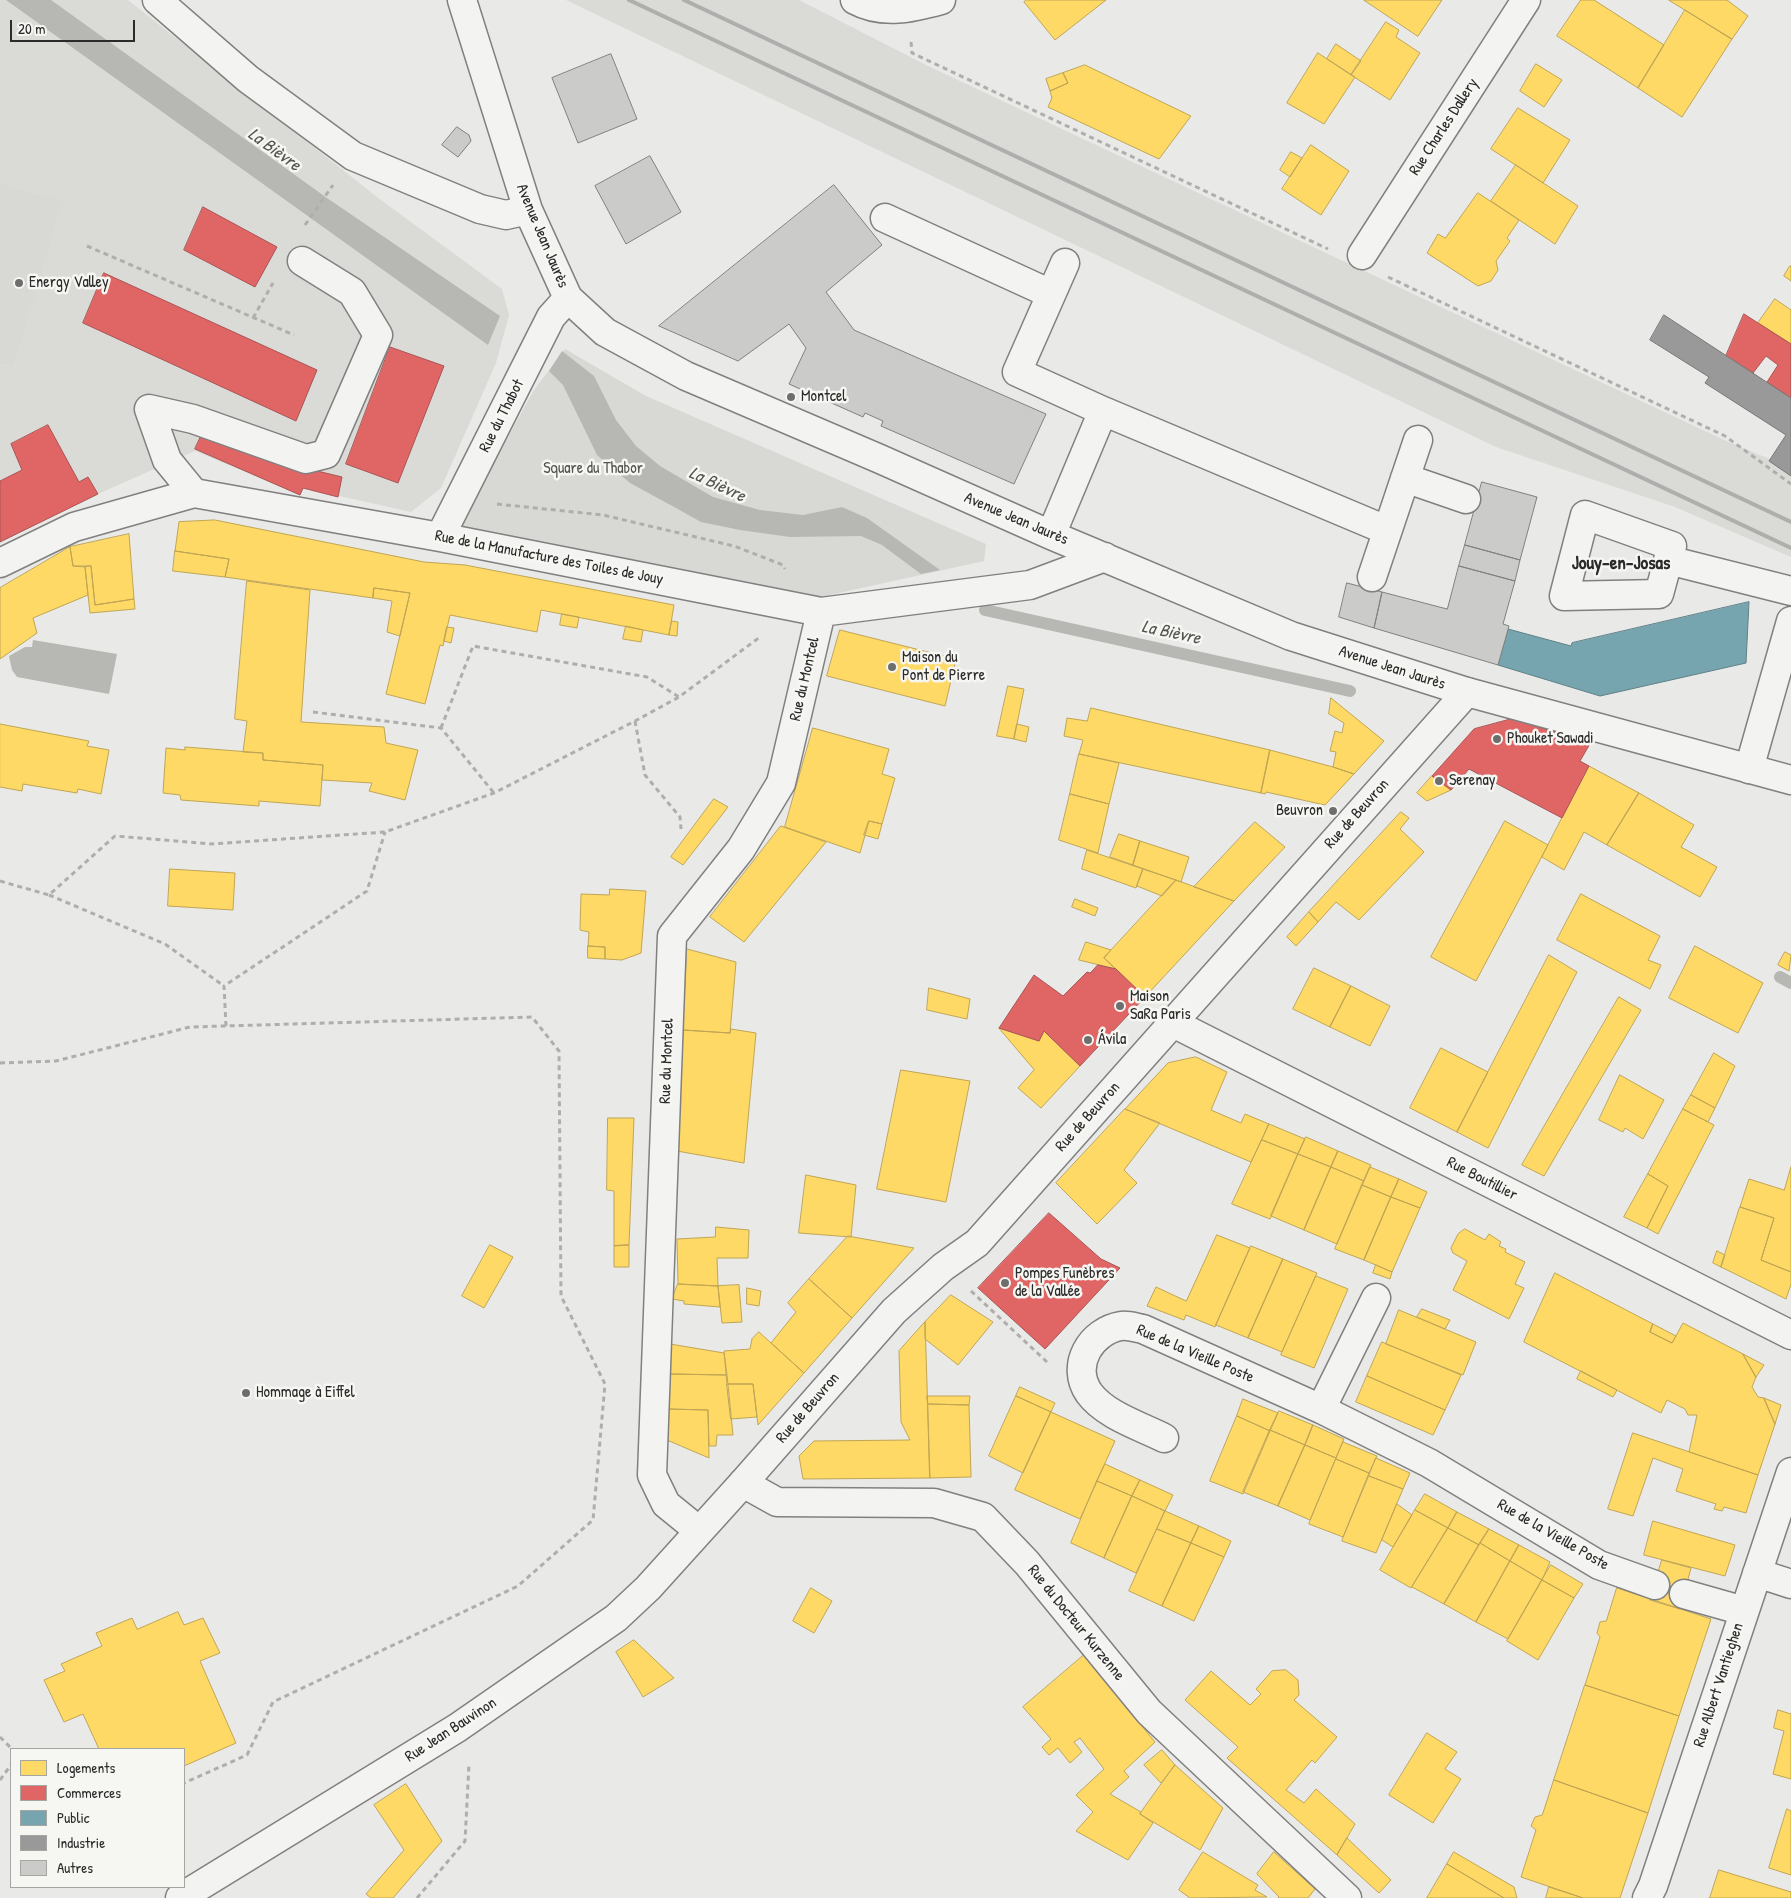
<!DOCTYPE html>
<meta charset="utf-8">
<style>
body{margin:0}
#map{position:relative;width:1791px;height:1898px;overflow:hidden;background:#e9e9e7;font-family:"Patrick Hand",sans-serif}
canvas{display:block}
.legend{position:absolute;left:10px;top:1748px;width:175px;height:140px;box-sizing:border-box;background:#f6f6f2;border:1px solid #a5a5a2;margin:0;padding:6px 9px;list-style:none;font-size:15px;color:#2b2b2b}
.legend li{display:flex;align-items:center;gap:10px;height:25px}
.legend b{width:25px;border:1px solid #a5a5a2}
.scale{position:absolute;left:10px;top:20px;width:125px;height:22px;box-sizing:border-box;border:2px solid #2b2b2b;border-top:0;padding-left:6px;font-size:15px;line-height:18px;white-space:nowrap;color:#2b2b2b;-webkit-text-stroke:4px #f6f6f2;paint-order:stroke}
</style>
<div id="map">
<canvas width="1791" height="1898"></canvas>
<ul class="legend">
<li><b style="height:14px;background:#ffd966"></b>Logements</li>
<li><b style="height:14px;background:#e06666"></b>Commerces</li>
<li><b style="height:14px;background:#76a5af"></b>Public</li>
<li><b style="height:14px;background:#999"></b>Industrie</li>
<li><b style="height:14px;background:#cbcbca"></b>Autres</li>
</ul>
<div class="scale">20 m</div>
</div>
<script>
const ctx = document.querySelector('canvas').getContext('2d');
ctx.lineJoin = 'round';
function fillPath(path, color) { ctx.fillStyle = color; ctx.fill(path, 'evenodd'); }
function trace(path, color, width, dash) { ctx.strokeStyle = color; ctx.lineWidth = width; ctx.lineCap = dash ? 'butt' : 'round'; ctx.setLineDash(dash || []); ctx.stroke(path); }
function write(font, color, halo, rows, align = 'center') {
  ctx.font = font + ' "Patrick Hand",sans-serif'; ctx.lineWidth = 5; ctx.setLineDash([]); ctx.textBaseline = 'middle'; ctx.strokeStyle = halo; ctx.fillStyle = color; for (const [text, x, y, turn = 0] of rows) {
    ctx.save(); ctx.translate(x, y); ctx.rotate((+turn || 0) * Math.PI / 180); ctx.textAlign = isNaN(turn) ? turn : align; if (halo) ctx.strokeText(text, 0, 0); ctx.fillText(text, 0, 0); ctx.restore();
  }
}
fillPath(new Path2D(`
 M0 0H128L377 197 502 289 509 315 496 363 441 488 411 512 304 488 300 495 195 451 98 494 0 542V364L14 367 61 201 0 183Z
 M566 0H799L928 66 1724 440 1791 468V557L1675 507 1496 447Z`), '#dadad7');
fillPath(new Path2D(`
 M0 183 62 201 14 367 0 364Z
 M565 349 646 396 986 544 984 561 821 597 440 537 471 503 534 390Z`), '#d8d8d5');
fillPath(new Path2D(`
 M6 0H51L327 198 500 316 488 345Z
 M562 351 594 376 616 420 636 446 660 466 713 497 760 510 803 515 842 507 867 518 940 570 921 574 882 545 861 536 790 537 740 530 701 522 676 508 630 483 597 455 563 385 549 371Z
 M33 640 117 654 109 694 17 677 12 670 9 656 25 647H32Z`), '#b7b7b4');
const homes = new Path2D(`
 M1027 0H1106L1055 40 1024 2Z
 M1364 0H1442L1418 36Z
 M1581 0H1594L1664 45 1638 88 1557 36Z
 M1669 0H1727L1748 16 1732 39Z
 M1685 10 1732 39 1682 117 1638 88Z
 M1386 22 1399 30 1396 37 1420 53 1390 100 1351 75Z
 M1336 44 1361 61 1351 75 1327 59Z
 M1318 53 1355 77 1324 124 1287 103Z
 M1536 64 1562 80 1544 107 1520 91Z
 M1085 65 1191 116 1159 159 1048 107 1052 98 1050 91 1068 83 1063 73Z
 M1063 73 1068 83 1050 91 1046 79Z
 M1518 108 1570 140 1543 183 1491 149Z
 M1311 145 1349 171 1321 215 1282 189Z
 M1291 152 1302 158 1290 177 1280 170Z
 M1516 165 1578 206 1555 244 1491 201Z
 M1478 193 1519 220 1507 238 1510 241 1496 261 1498 270 1491 281 1478 286 1427 253 1438 234 1445 238Z
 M1790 266H1791V281L1784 276Z
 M1775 299 1791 310V344L1758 323Z
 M215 520 424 562 465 565 674 605 669 635 541 610 537 632 450 615 443 646 440 645 425 704 386 694 410 593 374 588 373 598 225 577 229 559 175 551 179 522Z
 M129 534 134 599 95 605 91 566H73L70 547Z
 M70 547 73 566 85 567 88 595 33 618 37 633 0 659V588Z
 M175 551 229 559 225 577 173 571Z
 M91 566 95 605 134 599 135 609 90 613 85 567Z
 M247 581 310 590 301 722 384 727 386 743 418 750 405 800 369 791 372 783 322 780 323 765 263 760V753L243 752 247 721 235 719Z
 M374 588 410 593 400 636 387 632 392 601 373 598Z
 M562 614 579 617 577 628 560 625Z
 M672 621 678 622 677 636 669 635Z
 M626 626 643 630 641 642 623 639Z
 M447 627 454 628 451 643 444 641Z
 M840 630 956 659 945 706 827 676Z
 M1008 686 1024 689 1014 739 997 736Z
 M1331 698 1384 741 1354 774 1333 767 1336 752 1330 751 1335 731 1342 733 1344 723 1329 714Z
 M1091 708 1270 750 1261 793 1079 754 1083 740 1064 736 1067 718 1087 721Z
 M0 724 89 741 87 746 109 750 101 794 78 789 77 793 23 784 22 791 0 787Z
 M1017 724 1029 727 1026 742 1014 739Z
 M813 728 889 749 882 774 895 778 882 824 869 821 860 853 785 827Z
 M185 747 263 753V760L323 765 320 806 259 801V806L181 800 180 795 163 793 166 748 185 750Z
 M1270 750 1333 767 1354 774 1325 805 1266 792 1265 794 1261 793Z
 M1079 754 1119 763 1109 804 1070 794Z
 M1589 766 1639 793 1607 845 1584 832 1564 870 1542 857Z
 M1432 776 1451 790 1427 801 1417 793Z
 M1639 793 1694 825 1681 847 1717 867 1700 897 1607 845Z
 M1070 794 1109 804 1098 853 1059 840Z
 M714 799 728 807 683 865 671 857Z
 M1401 812 1409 818 1400 829 1424 852 1359 920 1336 902 1318 922 1309 912Z
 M869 821 882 824 878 839 864 835Z
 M1505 821 1548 845 1476 981 1431 957Z
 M1255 822 1285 847 1234 901 1194 887Z
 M781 826 826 842 744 942 710 917Z
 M1119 834 1140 841 1133 865 1110 857Z
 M1140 841 1189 857 1181 882 1133 865Z
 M1087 850 1143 869 1136 888 1082 869Z
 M170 869 235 873 233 910 168 906Z
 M1143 869 1176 880 1162 896 1137 886Z
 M1176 880 1234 901 1145 997 1104 958Z
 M610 889 646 891 641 953 622 960 605 959V947L588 946 589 932 580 930 581 894 609 895Z
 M1581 894 1660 936 1648 960 1661 965 1650 989 1557 940Z
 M1075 899 1098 908 1095 916 1072 907Z
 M1309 912 1318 922 1296 946 1287 937Z
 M1086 942 1111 950 1104 958 1116 969 1079 960Z
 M588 946 605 947V959L588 958Z
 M1695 946 1763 983 1738 1033 1669 998Z
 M687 949 736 962 730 1033 683 1030Z
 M1785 952 1791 955 1789 971 1778 965Z
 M1549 955 1577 972 1488 1148 1457 1132Z
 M1314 968 1351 986 1330 1027 1293 1009Z
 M1351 986 1390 1006 1370 1046 1330 1027Z
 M929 988 970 999 967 1019 927 1010Z
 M1619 997 1641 1010 1544 1176 1522 1165Z
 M999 1028 1039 1041 1044 1031 1080 1066 1041 1108 1018 1088 1034 1070Z
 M731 1029 756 1033 744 1163 677 1151 683 1030 730 1033Z
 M1441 1048 1488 1072 1457 1132 1410 1108Z
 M1714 1053 1735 1066 1715 1108 1691 1095Z
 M1196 1057 1227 1072 1211 1110 1241 1123 1245 1114 1269 1124 1251 1162 1125 1109 1168 1063Z
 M901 1070 970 1081 946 1202 877 1189Z
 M1620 1075 1664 1100 1643 1139 1625 1128 1623 1132 1599 1120Z
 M1691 1095 1715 1108 1708 1122 1683 1109Z
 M1125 1109 1160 1123 1124 1170 1137 1183 1097 1224 1056 1183Z
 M1683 1109 1714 1125 1658 1234 1647 1228 1668 1186 1648 1174Z
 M608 1118H634L629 1245 614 1246V1191L607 1190Z
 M1269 1124 1305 1139 1298 1154 1262 1140Z
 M1306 1137 1338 1151 1331 1167 1298 1154Z
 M1262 1140 1298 1154 1270 1219 1232 1204Z
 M1338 1151 1371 1165 1364 1181 1331 1167Z
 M1298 1154 1331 1167 1304 1230 1271 1216Z
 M1331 1167 1364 1181 1337 1244 1304 1230Z
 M1370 1167 1399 1179 1391 1197 1362 1185Z
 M1791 1167V1272L1761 1260 1774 1218 1740 1207 1749 1179 1784 1190Z
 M1648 1174 1668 1186 1647 1228 1624 1217Z
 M806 1175 856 1185 851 1237 799 1233Z
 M1399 1179 1427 1192 1420 1208 1391 1197Z
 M1362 1185 1391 1197 1364 1260 1335 1249Z
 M1391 1197 1420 1208 1392 1272 1364 1260Z
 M1740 1207 1774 1218 1761 1260 1791 1272V1284L1786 1299 1721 1267Z
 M716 1227 749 1230 748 1258H717L718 1286 678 1284 677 1239 715 1237Z
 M1465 1229 1485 1240 1489 1234 1501 1242 1499 1246 1506 1249 1505 1252 1525 1262 1515 1284 1524 1288 1509 1319 1453 1290 1467 1261 1453 1253 1451 1248 1458 1234Z
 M1217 1235 1250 1248 1215 1327 1186 1315 1184 1320 1147 1306 1156 1287 1186 1301Z
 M848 1236 914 1248 852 1318 809 1279Z
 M490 1245 513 1257 484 1308 462 1296Z
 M629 1245V1267H614V1246Z
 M1251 1246 1283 1259 1248 1338 1216 1325Z
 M1717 1251 1725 1255 1721 1267 1713 1263Z
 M1283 1259 1317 1273 1282 1352 1248 1338Z
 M1376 1265 1392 1272 1390 1279 1373 1273Z
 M1555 1273 1653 1324 1650 1332 1672 1343 1683 1323 1743 1354 1756 1377 1752 1387 1758 1397 1764 1398 1775 1424 1758 1475 1689 1452 1697 1415H1688L1685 1409 1667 1400 1661 1413 1524 1342Z
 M1316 1276 1348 1289 1314 1368 1281 1355Z
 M809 1279 852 1318 804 1373 771 1343 796 1312 788 1303Z
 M678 1284 718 1286 720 1307 684 1304V1301L672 1299Z
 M739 1285 742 1322 722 1323 718 1286Z
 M747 1288 761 1291 759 1306 747 1304Z
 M951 1295 993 1322 958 1365 925 1339V1322Z
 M1422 1309 1450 1320 1445 1329 1417 1317Z
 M1399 1310 1476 1342 1463 1375 1386 1344Z
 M925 1322 930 1478 803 1479 799 1456 814 1441 910 1440 901 1422 899 1351Z
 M1653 1324 1676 1336 1672 1343 1650 1332Z
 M759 1332 804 1373 758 1425 753 1384H727L724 1351 750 1349 752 1339Z
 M1382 1342 1461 1375 1445 1410 1367 1376Z
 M670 1344 724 1353 727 1375 669 1374Z
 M1743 1354 1764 1365 1756 1377Z
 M1581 1371 1617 1390 1613 1397 1577 1379Z
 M669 1374 727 1375 733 1435H717L716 1446H709L708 1410 668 1409Z
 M1367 1376 1445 1410 1433 1435 1356 1402Z
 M727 1384H753L757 1417 731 1419Z
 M1020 1387 1055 1403 1051 1412 1016 1396Z
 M927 1396H970L969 1405 928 1404Z
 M1016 1396 1051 1412 1023 1473 989 1456Z
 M1764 1398 1781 1405 1775 1424Z
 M1243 1399 1278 1413 1270 1431 1237 1416Z
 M928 1404 969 1405 971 1477 930 1478Z
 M668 1409 708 1410 709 1458 667 1440Z
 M1279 1411 1313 1425 1305 1445 1270 1430Z
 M1051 1412 1115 1441 1080 1519 1015 1490Z
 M1237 1416 1270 1431 1243 1494 1210 1481Z
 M1313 1425 1344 1439 1336 1458 1305 1445Z
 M1270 1430 1305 1445 1278 1506 1243 1492Z
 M1633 1433 1758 1475 1746 1513 1724 1507 1722 1511 1714 1509 1716 1504 1676 1491 1683 1469 1653 1458 1633 1516 1608 1509Z
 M1343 1442 1377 1456 1369 1473 1336 1459Z
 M1305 1445 1336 1458 1310 1520 1278 1506Z
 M1376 1458 1410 1473 1403 1489 1369 1476Z
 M1336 1459 1369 1473 1343 1537 1309 1524Z
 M1105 1464 1140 1480 1132 1496 1097 1481Z
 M1369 1476 1403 1489 1376 1553 1342 1541Z
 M1140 1480 1173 1495 1165 1511 1132 1496Z
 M1097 1481 1132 1496 1104 1558 1071 1543Z
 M1425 1494 1457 1512 1448 1528 1415 1510Z
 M1132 1496 1165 1511 1136 1573 1104 1558Z
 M1397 1504 1412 1515 1393 1547 1382 1540Z
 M1415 1510 1448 1528 1411 1588 1380 1570Z
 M1165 1511 1199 1526 1191 1543 1157 1529Z
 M1457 1512 1489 1529 1479 1545 1448 1528Z
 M1653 1521 1735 1545 1725 1576 1644 1555Z
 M1199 1526 1231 1541 1224 1557 1191 1543Z
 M1448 1528 1479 1545 1444 1604 1412 1587Z
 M1157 1529 1191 1543 1162 1606 1129 1591Z
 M1489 1529 1519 1545 1510 1561 1480 1543Z
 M1191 1543 1224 1557 1194 1621 1162 1606Z
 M1480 1543 1510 1561 1476 1622 1444 1604Z
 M1519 1545 1550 1562 1542 1580 1510 1561Z
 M1662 1560 1691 1568 1680 1609 1650 1600Z
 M1510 1561 1542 1580 1508 1639 1476 1622Z
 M1551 1565 1583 1584 1574 1598 1542 1580Z
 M1542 1580 1574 1598 1538 1660 1507 1641Z
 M811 1588 832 1601 814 1633 793 1621Z
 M1617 1588 1711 1619 1679 1716 1585 1685 1600 1637 1597 1633 1600 1622 1606 1621Z
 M178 1612 184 1625 203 1618 220 1653 200 1661 236 1743 184 1766V1749H99L83 1714 64 1722 44 1680 65 1671 61 1664 102 1646 96 1633 132 1618 137 1629Z
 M634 1640 674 1678 643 1697 616 1652Z
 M1084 1655 1155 1742 1124 1771 1129 1777 1110 1794 1141 1812 1140 1814 1153 1823 1128 1860 1076 1831 1093 1812 1076 1795 1104 1769 1080 1738 1074 1742 1082 1752 1070 1763 1058 1748 1049 1755 1042 1747 1051 1739 1023 1707Z
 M1286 1670 1298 1680 1299 1695 1294 1700 1337 1737 1315 1763 1312 1760 1286 1790 1304 1803 1316 1789 1355 1824 1337 1855 1227 1758 1238 1747 1185 1700 1211 1671 1250 1705 1261 1694 1256 1689 1272 1671Z
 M1585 1685 1679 1716 1648 1813 1554 1780Z
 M1778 1710 1791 1714V1779L1773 1774 1784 1731 1774 1728Z
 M1427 1733 1457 1752 1445 1769 1461 1779 1433 1823 1389 1795Z
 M1162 1750 1175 1765 1161 1783 1144 1765Z
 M1175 1765 1223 1808 1200 1850 1140 1814Z
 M1554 1780 1648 1813 1620 1898H1583L1521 1877 1536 1830 1531 1826 1535 1817 1542 1815Z
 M406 1784 442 1841 393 1898H371L366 1894 404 1850 374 1805Z
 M1787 1809 1791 1811V1875L1769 1868Z
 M1347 1838 1391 1880 1379 1893 1337 1855Z
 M1203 1852 1258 1885 1255 1890 1267 1897 1190 1898 1179 1890Z
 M1274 1852 1315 1889 1308 1898H1278L1279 1897 1257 1874Z
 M1454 1852 1514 1887 1517 1898H1504L1447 1864Z
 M1447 1864 1504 1898H1427Z
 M1719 1870 1791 1892V1898H1710Z
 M1549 1887 1583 1898H1546Z`);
fillPath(homes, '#ffd966');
trace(homes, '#bfa554', 1);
const shops = new Path2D(`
 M203 207 277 247 255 287 184 250Z
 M104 273 317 370 296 421 83 323Z
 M1744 314 1791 344V398L1767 382 1778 365 1766 356 1753 373 1726 356Z
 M390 347 444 366 398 483 346 464Z
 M48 425 79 482 88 477 98 494 0 542V481L22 470 11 444Z
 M203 432 308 474 309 469 342 477 338 497 303 488 300 495 195 449Z
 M1511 719 1591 742 1580 761 1589 766 1562 818 1469 769 1451 790 1432 776 1474 729Z
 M1098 965 1116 969 1145 997 1080 1066 1044 1031 1039 1041 999 1028 1034 975 1063 996 1087 972 1090 973Z
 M1049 1213 1101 1259 1120 1268 1045 1349 978 1288Z`);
fillPath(shops, '#e06666');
trace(shops, '#aa5454', 1);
const public = new Path2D(`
 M1749 602 1746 663 1600 696 1498 665 1508 629 1571 646 1572 643Z`);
fillPath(public, '#76a5af');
trace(public, '#608087', 1);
const industry = new Path2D(`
 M1664 315 1791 398V476L1769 461 1786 435 1705 383 1709 377 1650 340Z`);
fillPath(industry, '#999');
trace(industry, '#787878', 1);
trace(new Path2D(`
 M985 610 1350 691
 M1780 977 1791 983`), '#b7b7b4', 12);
const building = new Path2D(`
 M611 54 637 119 578 143 552 78Z
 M457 127 469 135 471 141 458 157 442 145Z
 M650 156 681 212 626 244 595 186Z
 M834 185 882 245 826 292 854 330 1046 414 1014 484 881 426 883 421 865 413 863 417 789 384 806 348 789 324 738 361 659 326Z
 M1482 482 1537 497 1520 560 1465 545Z
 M1465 545 1520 560 1515 581 1459 566Z
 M1459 566 1515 581 1503 624 1509 626 1498 665 1374 628 1382 592 1447 609Z
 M1347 583 1382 592 1374 628 1339 617Z`);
fillPath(building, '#cbcbca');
trace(building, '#808080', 1);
const minor = new Path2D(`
 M157 0 248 79 353 156 480 209 506 215 528 210
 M462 0 528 210 568 298 605 332 686 376 880 459 1051 535 1291 636 1467 692
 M855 0C883 15 912 8 941 0
 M885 218 1051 294
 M1362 255 1526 0
 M1065 263 1017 372 1103 411
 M1405 478 1466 499
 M194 493 167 460 149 409 193 419 306 459 326 454 378 335 352 292 302 261
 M1585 515 1672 546 1659 594 1564 596Z
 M1051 535 1103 411 1386 530
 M440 537 551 317 568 298
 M1668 560 1791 591
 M0 563 74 527 194 493 440 537 821 612 1030 585 1105 557
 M1372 577 1418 440
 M1749 769 1791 621
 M1173 1023 1791 1335
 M1321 1409 1376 1298
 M1164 1438C1140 1426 1105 1415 1089 1393 1070 1365 1091 1331 1121 1326 1128 1325 1137 1328 1143 1329L1321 1409 1429 1463 1599 1565 1655 1585
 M743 1483 777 1502 934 1503 983 1517 1027 1563 1149 1712 1347 1898
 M698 1530 666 1504 652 1475 672 936 741 849 781 783 821 612
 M1757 1573 1791 1584
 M1684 1594 1744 1611
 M1647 1898 1653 1886 1791 1472`);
const major = new Path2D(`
 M180 1898 457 1728 616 1618 648 1588 743 1483 894 1311 943 1267 977 1243 1467 692 1791 780`);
trace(minor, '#808080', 31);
trace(major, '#808080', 31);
trace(new Path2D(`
 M911 42 912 53 1328 249
 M305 225 333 185
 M87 246 294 335
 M1388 277 1725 436 1791 484
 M253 318 273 283
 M497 504 603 515 734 546 783 565 785 569
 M313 712 441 728 494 793
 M635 721 645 775 680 817 681 829
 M441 728 473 646 647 677 679 697
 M0 881 49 895 115 836 211 844 385 832 494 793 635 721 679 697 760 637
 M49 895 165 944 224 986
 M226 1026 224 986 367 891 385 832
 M0 1063 56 1061 190 1027 532 1017 559 1051 561 1296 605 1384 593 1520 518 1586 273 1702 247 1755 184 1783
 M971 1291 1047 1362
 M0 1737 12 1749
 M0 1780 11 1765
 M417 1898 465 1841 469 1764`), '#aeaead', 3, [5, 4]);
trace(minor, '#f3f3f1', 28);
trace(major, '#f3f3f1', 28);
trace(new Path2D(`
 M629 0 1791 548
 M684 0 1791 522`), '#aeaead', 4);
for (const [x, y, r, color] of [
 [19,283,5,"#6e6e6d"],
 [791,397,5,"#6e6e6d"],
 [892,667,5,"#6e6e6d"],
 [1497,739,5,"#6e6e6d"],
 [1439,781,5,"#6e6e6d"],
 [1333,811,5,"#6e6e6d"],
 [1120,1006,5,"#6e6e6d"],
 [1088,1040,5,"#6e6e6d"],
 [1005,1283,5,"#6e6e6d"],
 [246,1393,5,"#6e6e6d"]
]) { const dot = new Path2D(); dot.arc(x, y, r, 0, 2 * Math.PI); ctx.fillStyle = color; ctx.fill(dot); trace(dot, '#f6f6f2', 2); }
write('16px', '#2b2b2b', '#f6f6f2', [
 ["Rue Charles Dallery",1444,127,-57],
 ["Avenue Jean Jaurès",542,236,67],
 ["Rue du Thabot",502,416,-63],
 ["Avenue Jean Jaurès",1016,519,23],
 ["Rue de la Manufacture des Toiles de Jouy",549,558,11],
 ["Avenue Jean Jaurès",1392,668,18],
 ["Rue du Montcel",805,679,-77],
 ["Rue de Beuvron",1357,814,-48],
 ["Rue du Montcel",667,1061,-88],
 ["Rue de Beuvron",1088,1117,-48],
 ["Rue Boutillier",1482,1179,27],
 ["Rue de la Vieille Poste",1195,1354,23],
 ["Rue de Beuvron",808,1408,-49],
 ["Rue de la Vieille Poste",1553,1535,30],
 ["Rue du Docteur Kurzenne",1076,1623,51],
 ["Rue Albert Vantieghen",1719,1685,-72],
 ["Rue Jean Bauvinon",451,1730,-33]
]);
write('16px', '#2b2b2b', '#f6f6f2', [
 ["Energy Valley",29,283],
 ["Montcel",801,397],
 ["Maison du",902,658],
 ["Pont de Pierre",902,676],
 ["Phouket Sawadi",1507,739],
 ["Serenay",1449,781],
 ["Beuvron",1323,811,"right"],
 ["Maison",1130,997],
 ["SaRa Paris",1130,1015],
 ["Ávila",1098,1040],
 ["Pompes Funèbres",1015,1274],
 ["de la Vallée",1015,1292],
 ["Hommage à Eiffel",256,1393]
], 'left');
write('16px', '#535352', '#f6f6f2', [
 ["Square du Thabor",593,469]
]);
write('italic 18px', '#545453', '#f6f6f2', [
 ["La Bièvre",274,150,36],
 ["La Bièvre",717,485,25],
 ["La Bièvre",1171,633,12]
]);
write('bold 19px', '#2b2b2b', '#f6f6f2', [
 ["Jouy-en-Josas",1621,564]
]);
</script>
